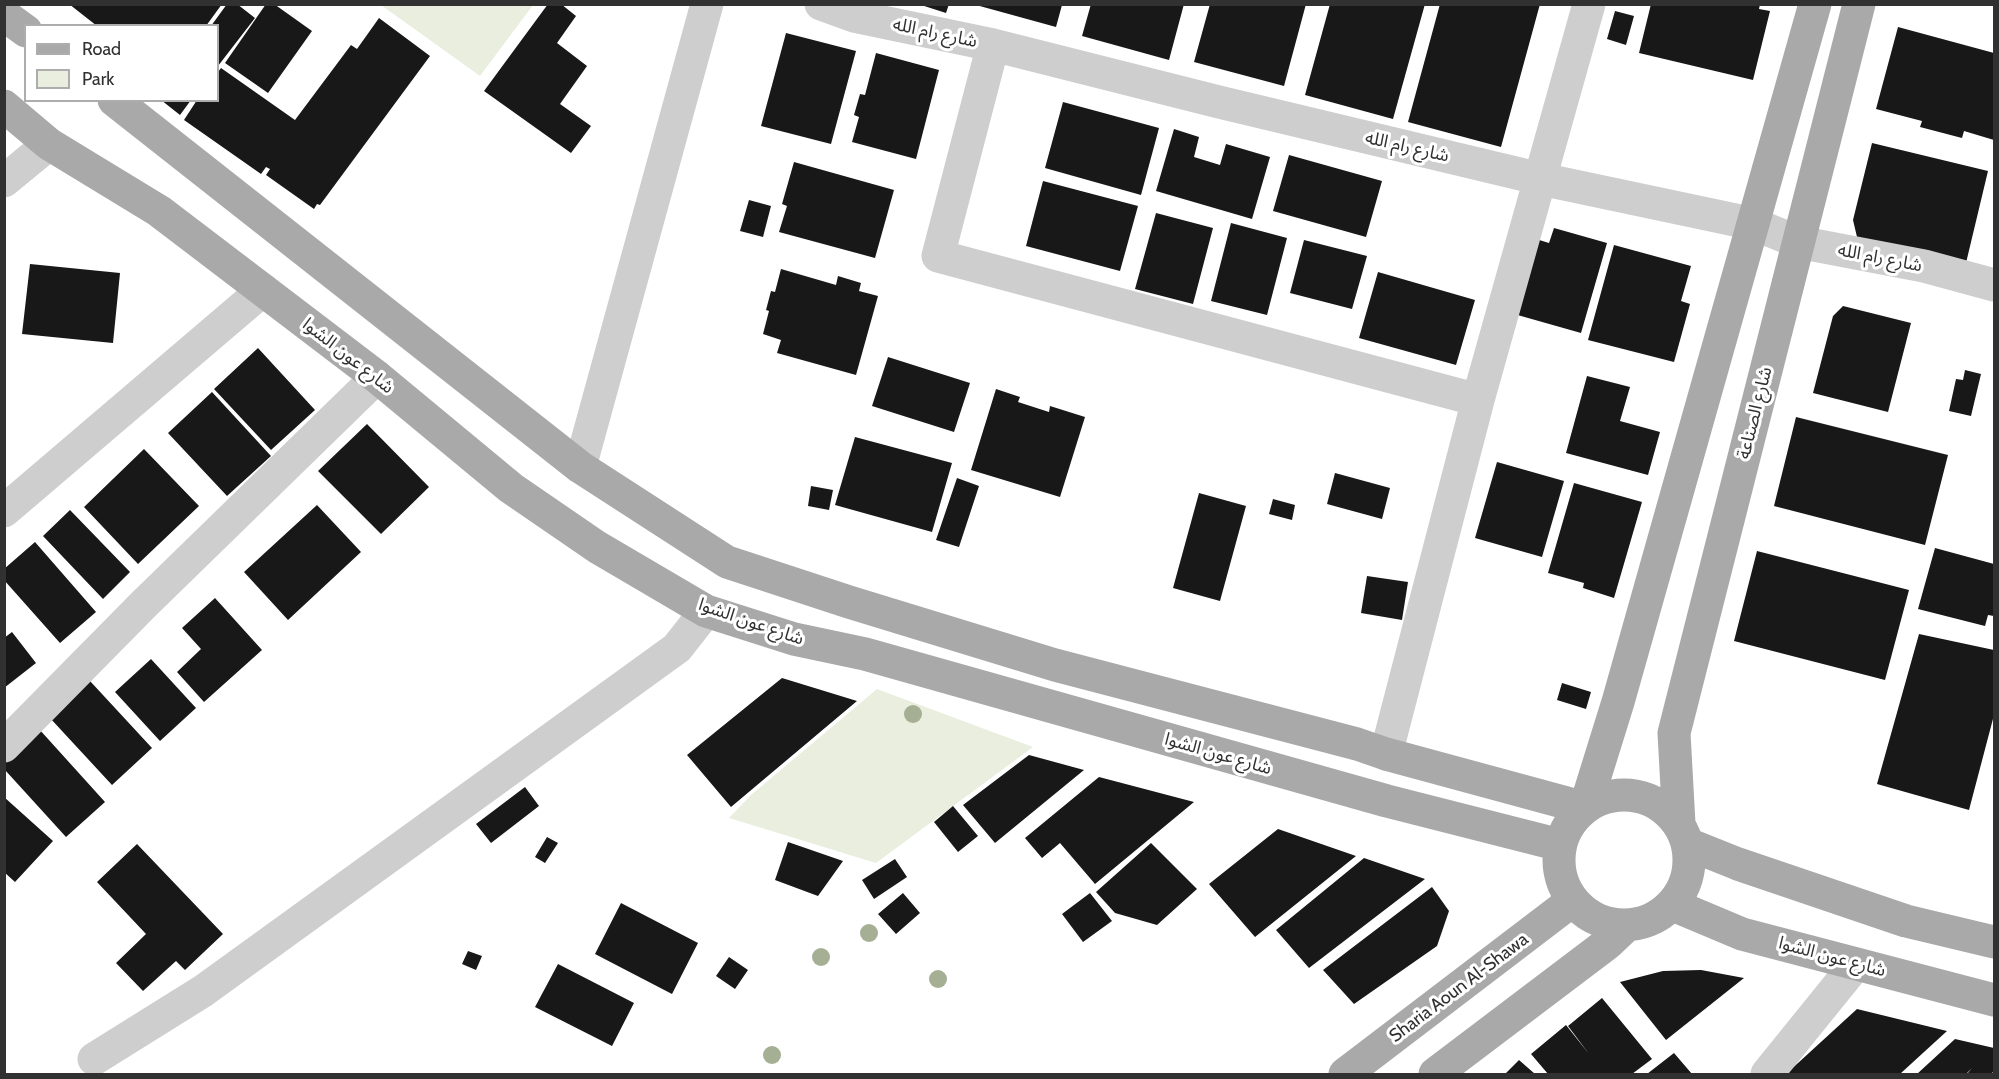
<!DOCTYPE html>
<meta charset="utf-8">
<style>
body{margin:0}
#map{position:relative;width:1999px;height:1079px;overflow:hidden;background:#fff;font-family:Cabin,sans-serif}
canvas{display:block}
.frame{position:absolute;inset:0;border:6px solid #313131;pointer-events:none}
.legend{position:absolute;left:24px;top:24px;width:195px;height:78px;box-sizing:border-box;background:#fff;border:2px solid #adadad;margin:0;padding:8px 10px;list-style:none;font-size:18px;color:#313131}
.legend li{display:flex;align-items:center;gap:12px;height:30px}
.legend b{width:30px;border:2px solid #adadad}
</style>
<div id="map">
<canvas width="1999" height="1079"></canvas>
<div class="frame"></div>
<ul class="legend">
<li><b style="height:8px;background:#a9a9a9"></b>Road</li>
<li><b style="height:16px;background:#e9eedf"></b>Park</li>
</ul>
</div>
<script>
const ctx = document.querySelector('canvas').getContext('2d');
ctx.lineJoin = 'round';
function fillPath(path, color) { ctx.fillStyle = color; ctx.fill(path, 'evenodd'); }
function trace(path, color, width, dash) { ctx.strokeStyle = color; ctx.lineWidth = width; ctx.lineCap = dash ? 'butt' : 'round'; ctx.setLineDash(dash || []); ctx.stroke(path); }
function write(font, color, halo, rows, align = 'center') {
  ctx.font = font + ' Cabin,"Noto Sans Arabic",sans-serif'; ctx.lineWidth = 6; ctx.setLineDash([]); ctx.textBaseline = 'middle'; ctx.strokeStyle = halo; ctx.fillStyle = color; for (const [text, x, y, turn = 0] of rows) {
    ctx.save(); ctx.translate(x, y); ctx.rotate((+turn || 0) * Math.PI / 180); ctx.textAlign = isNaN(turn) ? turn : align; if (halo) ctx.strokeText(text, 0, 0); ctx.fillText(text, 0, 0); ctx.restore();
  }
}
fillPath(new Path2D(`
 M381 5H533L480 76Z
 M877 689 1033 747 876 863 729 818 751 795Z`), '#e9eedf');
fillPath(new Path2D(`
 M69 4H222L206 26H97Z
 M227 4H237L255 18 218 66V26H211Z
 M266 4H274L312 31 268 93 225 63Z
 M548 4H561L576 16 557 43 587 66 560 104 591 126 571 153 484 91Z
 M918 4H949L946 13Z
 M1091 4H1184L1169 60 1082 36Z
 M1210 4H1306L1284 86 1194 62Z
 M1330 4H1425L1393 119 1305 95Z
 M1440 4H1540L1501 147 1408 122Z
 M1651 4H1760L1759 9 1770 11 1753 80 1639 53Z
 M976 5H1062L1056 27Z
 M1615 11 1634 16 1626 45 1607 39Z
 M379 18 430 56 320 205 317 204 314 209 266 175 270 169 266 167 261 174 184 120 197 100H218V72L221 68 295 120 351 45 357 49Z
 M1898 27 1994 53V140L1964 131 1962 138 1920 127 1922 121 1876 109Z
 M786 33 856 51 831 144 761 126Z
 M876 53 939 70 916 159 852 142 859 117 854 115 860 94 865 95Z
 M161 100H191L180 115Z
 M1063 102 1159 128 1141 195 1045 168Z
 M1174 129 1199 137 1194 157 1220 165 1226 144 1270 157 1252 219 1156 191Z
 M1872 143 1988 171 1966 263 1857 237 1853 220Z
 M1289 155 1382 181 1366 237 1273 211Z
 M794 162 894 190 875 258 779 232 787 206 782 204Z
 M1043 181 1138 206 1120 271 1026 246Z
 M749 200 771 206 763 237 740 231Z
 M1156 213 1213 228 1193 304 1135 289Z
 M1231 223 1287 238 1267 315 1211 301Z
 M1554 228 1607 243 1581 333 1514 314 1536 239 1549 243Z
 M1304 240 1367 256 1352 309 1290 293Z
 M1614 245 1691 266 1681 301 1690 304 1674 362 1588 340Z
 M30 264 120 273 113 343 22 334Z
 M781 269 836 285 838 276 861 283 859 291 878 296 856 375 777 353 781 340 763 334 769 311 766 310 771 291 775 292Z
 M1378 272 1475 300 1456 365 1359 338Z
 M1843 306 1911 323 1888 412 1813 393 1833 316Z
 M258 348 315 410 271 450 214 389Z
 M888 357 970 383 954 432 872 406Z
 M1965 370 1981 374 1971 416 1949 411 1956 379 1963 380Z
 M1587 376 1630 387 1620 421 1660 432 1648 475 1566 453Z
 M996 389 1020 397 1018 402 1049 412 1050 406 1085 417 1060 497 971 470Z
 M212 392 271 456 227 496 168 433Z
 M1796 417 1948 455 1925 545 1774 506Z
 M367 424 429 487 381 534 318 471Z
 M855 437 952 463 932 532 835 505Z
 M144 449 199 506 138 564 84 507Z
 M1497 462 1564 481 1542 557 1475 538Z
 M1335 473 1390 488 1382 519 1327 504Z
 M957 478 979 486 959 547 936 540Z
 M1574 483 1642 502 1614 598 1583 588 1584 583 1548 573Z
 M811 486 833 490 829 510 808 506Z
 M1199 493 1246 506 1220 601 1173 588Z
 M1273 499 1295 505 1292 520 1269 514Z
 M317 505 361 552 288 620 244 572Z
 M70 510 130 572 103 599 43 536Z
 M35 542 96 612 60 643 4 580V569Z
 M1935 548 1994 564V616L1988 615 1985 626 1918 609Z
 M1757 551 1909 590 1885 680 1734 641Z
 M1367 576 1408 582 1402 620 1361 613Z
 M215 598 262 650 204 702 177 672 201 649 182 628Z
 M12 632 36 663 4 688V638Z
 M1919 634 1994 650V715L1969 810 1877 784Z
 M151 659 196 708 160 741 115 692Z
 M782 678 857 701 731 807 687 755Z
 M90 681 152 748 112 785 50 718Z
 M1562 683 1591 692 1586 709 1557 700Z
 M39 729 105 802 66 837 5 770V760Z
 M1029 755 1084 770 995 843 963 805Z
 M1099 777 1194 802 1095 884 1060 843 1042 858 1025 838Z
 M525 787 539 806 491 843 476 824Z
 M4 797 53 841 15 882 4 872Z
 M953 806 978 836 958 852 934 822Z
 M1278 829 1356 856 1255 937 1209 884Z
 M547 837 558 843 545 863 535 857Z
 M788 842 843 861 818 896 775 880Z
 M1151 843 1197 889 1157 925 1115 913 1096 892Z
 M137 844 223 934 185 970 176 961 143 991 116 963 146 934 97 882Z
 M1364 858 1425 879 1309 968 1276 930Z
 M895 859 907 877 874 899 862 880Z
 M1432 887 1449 911 1437 946 1354 1004 1323 970Z
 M903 893 920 913 896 934 878 914Z
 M1090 893 1112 921 1083 942 1062 914Z
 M621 903 698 943 672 994 595 954Z
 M468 951 482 956 476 970 462 964Z
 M729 957 748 970 735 989 716 976Z
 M558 964 634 1003 612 1046 535 1007Z
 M1701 970 1744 978 1666 1040 1620 982 1663 971Z
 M1602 998 1652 1059 1632 1074H1548L1531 1054 1566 1025 1589 1054 1568 1026Z
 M1857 1009 1947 1031 1900 1074H1786Z
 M1955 1039 1994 1048V1071L1991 1074H1967L1972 1068 1966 1074H1917Z
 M1674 1053 1692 1074H1647Z
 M1519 1060 1535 1074H1505Z`), '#181818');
trace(new Path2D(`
 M821 4 854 16 993 45 1219 102 1541 179 1754 224 1798 242 1924 266 1994 285
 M993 45 938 256 1478 400
 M4 181 49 144
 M580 467 707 4
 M4 511 263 290
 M4 746 143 605 377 377
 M1386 754 1478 400 1589 4
 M94 1059 203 991 677 648 706 611
 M1767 1074 1856 964`), '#cecece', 33);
trace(new Path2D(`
 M4 15 26 31
 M114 100 580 467 727 562 849 602 1055 665 1357 744 1386 754 1585 808 1618 702 1815 4
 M4 106 49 144 159 211 377 377 511 488 597 547 706 611 794 639 865 654 1387 801 1560 845
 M1559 860a65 65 0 1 1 130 0a65 65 0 1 1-130 0Z
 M1679 824 1674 733 1859 4
 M1688 844 1738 864 1906 921 1994 942
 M1673 905 1742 934 1994 1000
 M1345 1074 1572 901
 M1435 1074 1608 943 1626 926`), '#a9a9a9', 33);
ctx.fillStyle = '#a5af94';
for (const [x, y] of [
 [913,714],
 [869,933],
 [821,957],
 [938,979],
 [772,1055]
]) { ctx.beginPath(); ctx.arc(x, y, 9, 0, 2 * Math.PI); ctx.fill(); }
write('18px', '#313131', '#fff', [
 ["شارع رام الله",935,33,12],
 ["شارع رام الله",1407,147,13],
 ["شارع رام الله",1880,258,11],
 ["شارع عون الشوا",348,356,38],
 ["شارع الصناعة",1755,413,-76],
 ["شارع عون الشوا",751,622,19],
 ["شارع عون الشوا",1218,754,16],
 ["شارع عون الشوا",1832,957,15],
 ["Sharia Aoun Al-Shawa",1459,988,-37]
]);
</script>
